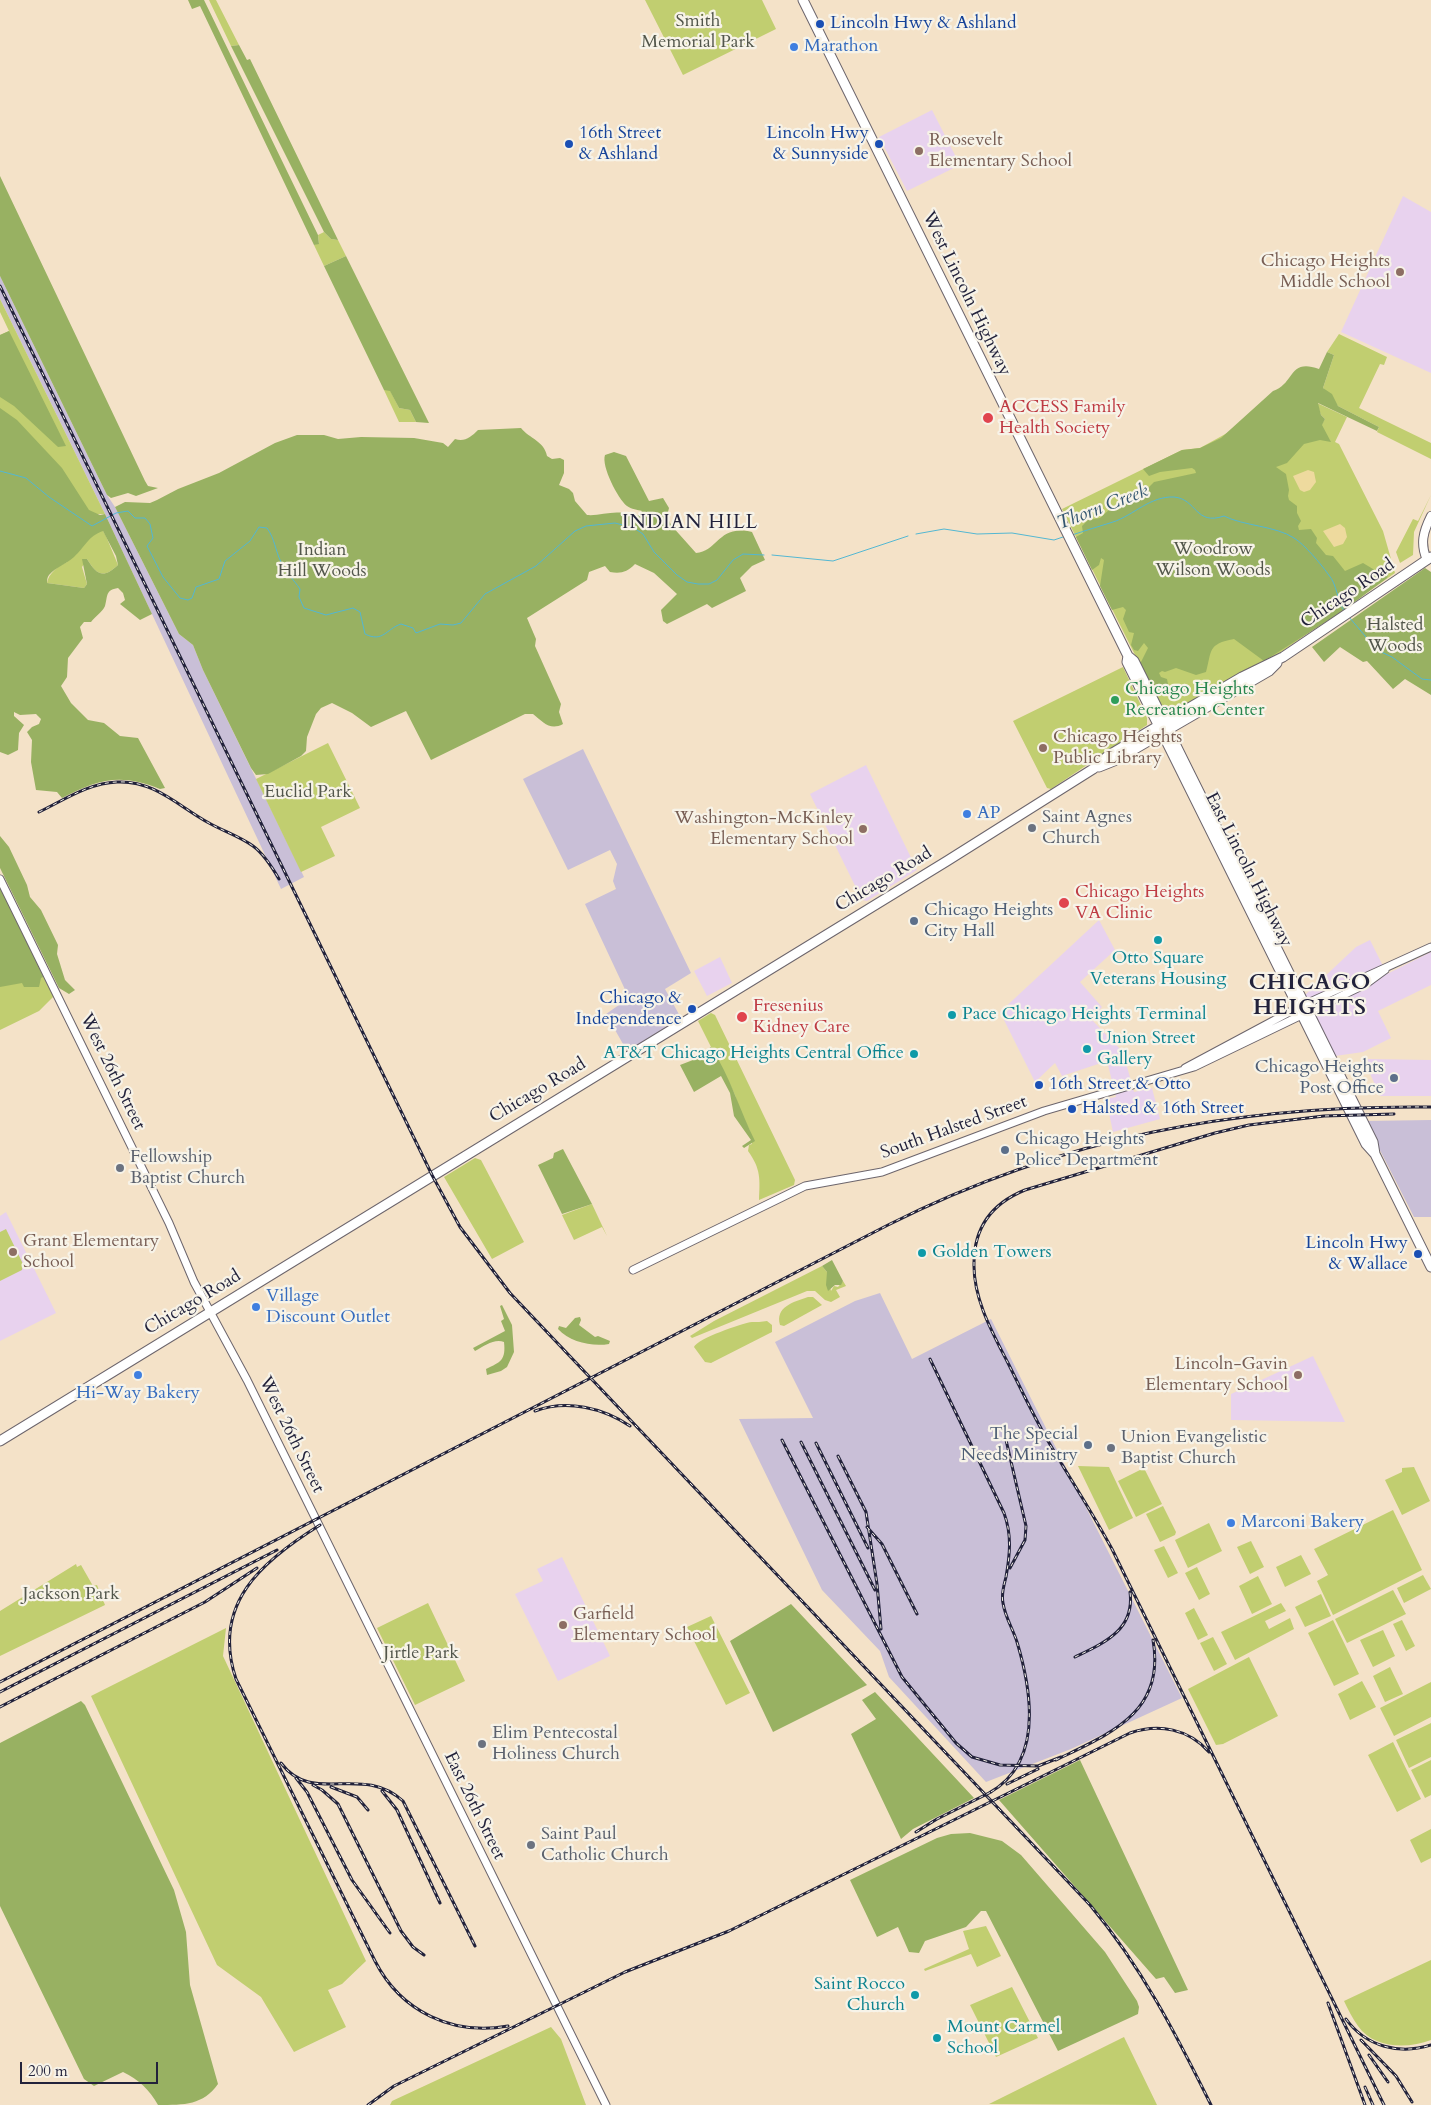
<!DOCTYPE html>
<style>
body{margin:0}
#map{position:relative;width:1431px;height:2105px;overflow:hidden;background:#f4e2c8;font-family:Cardo,serif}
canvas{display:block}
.scale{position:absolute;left:20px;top:2062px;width:138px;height:22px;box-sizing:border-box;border:2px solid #22223b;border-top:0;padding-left:6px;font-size:15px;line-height:18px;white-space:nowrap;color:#22223b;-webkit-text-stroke:4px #f7f3e8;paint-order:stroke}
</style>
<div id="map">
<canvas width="1431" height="2105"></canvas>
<div class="scale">200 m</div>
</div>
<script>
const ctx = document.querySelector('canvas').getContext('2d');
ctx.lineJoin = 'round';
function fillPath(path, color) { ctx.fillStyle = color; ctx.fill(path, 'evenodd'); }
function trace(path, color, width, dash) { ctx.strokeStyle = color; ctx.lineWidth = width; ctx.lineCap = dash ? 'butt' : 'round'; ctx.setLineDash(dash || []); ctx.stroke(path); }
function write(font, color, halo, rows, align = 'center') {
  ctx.font = font + ' Cardo,serif'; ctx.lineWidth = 4.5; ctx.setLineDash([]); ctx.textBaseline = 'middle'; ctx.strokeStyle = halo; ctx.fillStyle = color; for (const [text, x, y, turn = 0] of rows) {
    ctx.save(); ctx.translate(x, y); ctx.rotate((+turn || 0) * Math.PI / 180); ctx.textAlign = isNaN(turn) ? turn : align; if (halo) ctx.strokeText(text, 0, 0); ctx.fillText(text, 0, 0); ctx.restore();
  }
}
fillPath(new Path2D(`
 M932 110 960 165 907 191 879 137Z
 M1403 196 1431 212V373L1341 332Z
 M866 765 917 870 867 901 862 900 810 794Z
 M1099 920 1115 950 1080 982 1102 1007 1091 1019 1123 1052 1134 1092 1152 1088 1160 1119 1113 1132 1106 1099 1116 1097 1107 1061 1062 1076 1055 1063 1035 1082 1000 1012Z
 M1370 940 1387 974 1431 952V985L1378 1011 1391 1038 1363 1052 1335 1056 1305 995 1356 947Z
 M720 957 732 983 707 996 694 971Z
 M1368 1059 1431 1060V1096H1380L1368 1069Z
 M6 1212 56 1313 0 1341V1216Z
 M1313 1356 1345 1422 1231 1420V1394Z
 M562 1557 610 1656 558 1681 515 1594 543 1581 537 1569Z`), '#e8d2ee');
fillPath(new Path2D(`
 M0 276 107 495 115 507 179 634 193 645 203 670 304 877 281 889 105 514 0 299Z
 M583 749 691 973 665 989 681 1018 627 1051 606 1014 629 998 585 904 616 889 613 881 617 864 610 850 568 870 523 779Z
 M1431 1120V1217H1414L1365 1121Z
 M880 1293 912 1359 991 1319 1182 1698 1071 1749 986 1782 889 1677 880 1651 822 1590 739 1419 813 1418 775 1342 855 1301Z`), '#c9bfd7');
fillPath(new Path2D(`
 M209 0H216L239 45 231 46Z
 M645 0H762L776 29 683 75Z
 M324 232 331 239 338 240 346 256 324 266 314 245 319 243 318 235Z
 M0 299 105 514H93L106 536 118 565C103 579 97 575 87 559L82 567 87 584 84 588 47 583C48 574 59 565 67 562L0 540V335L9 331 0 312Z
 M1339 334 1387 357 1384 365 1380 364 1359 408 1431 443V459L1377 432 1379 427 1338 406 1323 388 1334 355 1327 352Z
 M384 390H390L399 408 410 410 416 422H399Z
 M1317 403 1347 417 1335 442 1339 444 1383 531 1395 573 1278 654 1173 711H1163L1062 509 1182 450 1200 448 1229 432 1322 424 1325 419 1321 415Z
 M1431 495 1414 532 1413 555 1400 563 1396 552 1413 519 1418 521Z
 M1123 667 1147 718V725L1051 789 1047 788 1013 721Z
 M328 743 360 808 321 827 335 856 301 872 256 779Z
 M0 884 54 996 39 1011 0 1030Z
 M711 1013 715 1015 795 1180 794 1185 759 1200C760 1179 761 1169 748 1151L749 1145 752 1144 750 1131 740 1112 735 1095 698 1021Z
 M475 1158 481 1160 524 1242 492 1259 444 1177Z
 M592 1204 607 1236 602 1227 574 1240 562 1215Z
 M6 1229 23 1264 22 1270 0 1281V1232Z
 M822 1266 827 1272 831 1291 834 1286 838 1287 843 1281 846 1286 836 1290 840 1297 831 1302 825 1300 815 1291H807L692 1338 690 1336 714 1321Z
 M808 1297H813L822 1305 784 1326 780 1325C775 1307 793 1302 808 1297Z
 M767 1321 772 1325V1332L711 1363 705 1362 694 1347C697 1339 742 1323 752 1322 756 1322 762 1322 767 1321Z
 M1078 1466 1109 1467 1133 1518 1109 1530Z
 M1414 1467 1430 1501 1402 1515 1385 1480 1402 1472V1468Z
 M1144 1468 1162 1504 1136 1517 1118 1481Z
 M1163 1506 1176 1532 1175 1535 1160 1542 1146 1514Z
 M1393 1510 1422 1570 1333 1615 1317 1581 1328 1575 1314 1549Z
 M1209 1523 1222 1551 1188 1568 1175 1540Z
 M1251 1541 1264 1567 1250 1574 1237 1547Z
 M1164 1546 1178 1573 1168 1578 1154 1550Z
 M1301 1555 1311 1574 1285 1587 1276 1567Z
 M76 1564 77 1567 81 1565 93 1586 97 1585 105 1605 0 1656V1611Z
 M1197 1567 1210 1594 1199 1600 1185 1573Z
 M1423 1575 1431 1589 1404 1603 1397 1588Z
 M1258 1576 1272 1604 1252 1614 1239 1586Z
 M1393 1590 1406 1614 1347 1643 1335 1619Z
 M1321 1594 1331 1616 1305 1627 1295 1607Z
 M428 1603 465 1681 415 1705 377 1628Z
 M1281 1603 1286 1611 1265 1621 1269 1629 1290 1618 1294 1629 1235 1660 1221 1632Z
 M1194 1608 1208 1635 1198 1640 1185 1613Z
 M711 1616 750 1693 726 1705 687 1627Z
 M1333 1620 1359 1674 1334 1686 1308 1633Z
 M1402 1620 1415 1646 1406 1651 1393 1624Z
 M226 1628 223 1656 366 1961 342 1984 328 1990 346 2027 294 2052 261 1997 217 1965 91 1696Z
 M1383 1630 1395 1656 1373 1667 1360 1640Z
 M1213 1637 1227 1664 1214 1671 1200 1643Z
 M1249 1657 1278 1716 1223 1744 1216 1745 1188 1689Z
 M1390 1667 1403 1694 1385 1702 1373 1676Z
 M1362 1681 1376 1707 1350 1720 1338 1694Z
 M1431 1682V1717L1394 1736 1380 1708Z
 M1431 1723V1757L1409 1768 1396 1740Z
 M1393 1742 1421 1799 1397 1812 1368 1755Z
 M1431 1760V1795L1425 1798 1411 1770Z
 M1431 1829V1858L1421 1863 1410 1840Z
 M986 1926 1001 1956 977 1967 971 1954 925 1971 924 1969 969 1949 963 1931Z
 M1431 1960V2040C1408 2049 1374 2049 1358 2026 1352 2018 1348 2009 1344 2001Z
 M1012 1987 1038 2038 996 2057 970 2005Z
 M551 2027 561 2039 586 2105H390L392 2101Z
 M1124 2037 1157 2105 989 2104Z`), '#c1ce70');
fillPath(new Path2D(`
 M188 0H204L318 235 319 244 314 245 200 6 192 9Z
 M239 45 247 60 250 59 338 240 331 239 324 232 231 46Z
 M0 176 145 481 148 486 158 488 136 496 128 493 111 498 107 495 0 276Z
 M346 256 429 423 416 422 410 410 399 408 390 391 384 390 324 266Z
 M9 331 66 446 58 447 14 406 0 397V335Z
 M1327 352 1334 355 1323 388 1332 394 1338 406 1379 427 1377 431 1318 403 1321 415 1325 419 1322 425 1331 442 1320 440 1304 444 1287 463 1276 467 1286 474 1289 490 1288 496 1289 500 1297 506V513L1301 521 1298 526 1299 530 1311 529 1317 538 1316 543 1326 555 1333 556 1345 571 1363 563 1378 572 1381 569 1389 571 1387 578 1340 613 1264 661 1234 639C1207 644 1212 651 1206 672L1196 675 1176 668 1165 672 1162 671 1159 673 1161 677 1167 679 1168 684 1161 691 1153 693 1139 666 1148 648 1144 643 1138 651 1134 650 1131 645 1134 633 1129 632 1123 619 1126 610 1123 607 1112 610 1100 586 1104 560 1101 558 1099 565 1092 570 1076 537 1083 533 1082 526 1088 520 1100 518 1110 509 1143 493 1154 482 1196 473 1195 470 1192 468 1160 472 1149 476 1143 469 1182 450 1200 448 1221 438 1273 391C1295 384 1288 358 1319 369Z
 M0 408 17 420 62 468 89 510 100 515 105 514 152 614 140 620 120 604 125 600 123 593 118 588C105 590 108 596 105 606 103 611 95 617 91 622H84L80 627 83 638 68 658 67 677 61 686 71 703 88 720 104 723 120 736 138 738 165 788 160 789C120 773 99 779 62 798L57 792 36 790 31 762 32 740 27 732 32 727 39 724 41 719 36 714 20 715 14 712V716L24 725 19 733 18 750 8 755 0 752ZM103 531 116 556 118 565C103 579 97 575 87 559H82L87 584 84 588 47 583C47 580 47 578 49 575 56 567 66 564 74 557 85 547 88 536 103 531Z
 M521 428C530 439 544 441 547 456L552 459 560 458 564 460V473L559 485 569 489 573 493 575 501 587 515C599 516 611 511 623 513 629 514 633 516 639 515L642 511C638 510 631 509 627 506 618 499 601 466 605 455L614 452 626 456 649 501 663 498 669 508 667 516 671 525 696 553C719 551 718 524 752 532L765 560 752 566 740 578 746 591 712 608 707 604 667 624 663 621 661 610 677 594 654 573 635 564C627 572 621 574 610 572L605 566 589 572 587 580 527 618 536 639 535 646 561 704 559 712 563 724C550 731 543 722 533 714H525L431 760 406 711 371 727 352 713 332 703 321 708 316 714 307 737 306 751 301 756 268 774 256 775 251 768 203 670 193 645 179 634 115 507 125 502 150 503 157 500 178 489 219 473 275 443 297 435H324L338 439 361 437 414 438 443 443 448 447 455 439C465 442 471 437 478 430Z
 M1425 568 1431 572V695L1405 679 1393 689 1367 661 1363 662 1340 647 1324 662 1312 647Z
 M0 836 9 847 27 885 30 897 41 910 58 945 57 954 65 980 75 990 69 994 59 988 0 868Z
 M0 884 45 976 41 978 39 987H24L22 983 0 987Z
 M711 1047C730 1076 740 1111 755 1141L744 1148 742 1146 751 1140 734 1116 730 1093 721 1076 694 1092 680 1065 706 1055V1050Z
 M563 1149 592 1204 562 1214 538 1165 553 1158 554 1153Z
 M832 1260 843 1281 841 1285H835L828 1291 826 1285 827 1272 822 1266Z
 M502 1305 512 1325 514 1352 507 1367 501 1371 487 1375 486 1369C501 1362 506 1360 504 1342 495 1338 484 1346 475 1351L473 1348 505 1331 501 1321 504 1319 500 1306Z
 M580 1317 581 1320 579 1325 595 1337 598 1336 610 1341 609 1344C592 1347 570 1342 558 1329L559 1326 566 1328 575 1318Z
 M791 1604 867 1685 773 1732 730 1641Z
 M875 1692 974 1798 913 1829 901 1839 851 1734 876 1719 862 1700Z
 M81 1701 85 1705 174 1890 186 1932 190 1985 218 2084C203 2105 185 2105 158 2105 149 2089 139 2080 123 2072L94 2086 84 2079 0 1906V1743Z
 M1080 1760 1188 1990 1175 1993 1164 1977 1156 1979 999 1800Z
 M970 1833 1002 1841 1021 1855 1105 1952 1137 2001 1139 2007 1138 2014 1058 2051 986 1911H981L966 1927 925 1941 919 1953 909 1952 898 1927 877 1937 850 1880 937 1838 951 1834Z`), '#98b162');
fillPath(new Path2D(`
 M1308 470 1314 472 1316 482 1310 490 1304 492 1300 490 1293 476Z
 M1340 524 1345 528 1347 537 1343 544 1334 547 1323 531Z`), '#eeda9e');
trace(new Path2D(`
 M0 471 26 478 49 497 92 526 116 513 128 511 135 518H145L150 524 153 538 147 546 163 577 180 598 188 600 192 598 196 587 219 579 225 561 250 541 259 527 267 528C275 539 275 550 281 562 286 573 294 580 300 589L299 597 304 608 326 615 353 608 360 612 365 634C383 643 386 629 401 624L413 628 416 633 440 624 453 625 461 623 485 594 536 566 575 531 586 526 615 523 634 528 643 534 654 552 677 575 687 582 698 584H709L717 580 733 560 743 554 764 555
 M916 534 944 529 977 534 1012 533 1054 540 1066 536
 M1072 535C1085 531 1099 526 1113 522 1134 515 1150 496 1174 497 1197 499 1195 526 1224 516 1244 526 1276 526 1294 538 1304 544 1321 564 1328 574 1338 585 1336 600 1345 612
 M772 555 833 561 908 536
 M1349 617 1377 650 1392 657 1422 679 1431 680`), '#53b7d2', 1);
const tertiary = new Path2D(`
 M0 879 169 1223 194 1282 247 1380 606 2105
 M1185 1068 1299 1007 1431 947
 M633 1270 805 1186 882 1172 1044 1111 1194 1067 1366 984 1385 970`);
const secondary = new Path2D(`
 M1427 560C1420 544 1423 532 1431 516`);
const primary = new Path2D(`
 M803 0 1128 656 1127 662 1366 1144 1375 1154 1431 1267
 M1128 656 1134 661 1373 1142 1375 1154
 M1099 767 1114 761 1269 671 1277 663
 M0 1441 947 861 1093 769 1109 755 1146 733 1242 677 1283 657 1431 557`);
trace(tertiary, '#6c656c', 9);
trace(secondary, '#6c656c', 10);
trace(primary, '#6c656c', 11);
trace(tertiary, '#fff', 7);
trace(secondary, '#fff', 8);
trace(primary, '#fff', 9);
const rail = new Path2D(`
 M0 286 432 1175 460 1227 510 1293 1090 1905C1141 1966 1176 2034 1211 2105
 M39 812C64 800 89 783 117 782 154 780 178 806 209 823 223 831 239 836 253 846 264 854 272 867 279 879
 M930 1359 1004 1513C1012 1535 1010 1554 1006 1577 1004 1585 1001 1594 1003 1603 1005 1617 1013 1629 1017 1642 1032 1692 1043 1763 989 1793
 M535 1411C567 1399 603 1408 630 1426
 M782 1440 902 1677 956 1743 972 1757 1000 1765 1038 1766 1061 1757
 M1006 1440 1026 1526 1025 1540 1010 1568
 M801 1442 875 1590
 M816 1443 868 1548
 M838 1456 866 1512 877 1584 881 1629
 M320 1525C262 1561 211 1604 236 1679L375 1961C401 2012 453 2036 508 2026
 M867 1527 882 1544 917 1614
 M1075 1657C1104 1643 1135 1630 1130 1592
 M0 1682 888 1225C1063 1137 1236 1105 1431 1107
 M0 1692 277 1550
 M0 1707 205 1602 257 1568
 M1056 1760C1109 1734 1166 1713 1153 1640
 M281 1763C313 1806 361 1763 403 1801L475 1946
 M296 1778 307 1792 352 1880 390 1933
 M1007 1784 1038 1769
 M313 1785 322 1790 338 1804 401 1931 413 1947 424 1955
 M331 1787 357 1797 368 1810
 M382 1791 397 1810 440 1903
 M916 1832 937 1819 991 1792
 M1328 2003 1365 2105
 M1346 2019C1366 2047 1400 2055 1431 2045
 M1361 2040 1396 2076 1412 2102
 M1369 2055 1388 2082
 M1365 2087 1373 2105
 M368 2105 394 2086 625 1972 729 1931 1130 1733C1159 1723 1189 1729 1209 1752
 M1384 2105 1112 1549C1092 1512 1069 1477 1048 1441 1033 1415 1021 1389 1008 1363 992 1332 973 1298 974 1263 974 1227 993 1203 1025 1190L1215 1133 1249 1125 1324 1116 1394 1114`);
trace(rail, '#22223b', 3);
trace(rail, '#f7f3e8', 1, [4]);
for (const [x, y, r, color] of [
 [820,24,5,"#1a4fb4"],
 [794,47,5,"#3f7fe0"],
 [569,144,5,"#1a4fb4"],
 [879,144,5,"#1a4fb4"],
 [919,151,5,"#8d6e63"],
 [1400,272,5,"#8d6e63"],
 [988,418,6,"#e0444e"],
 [1115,700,5,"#2e9e5b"],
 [1043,748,5,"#8d6e63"],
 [967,814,5,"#3f7fe0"],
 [1032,828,5,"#6b7280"],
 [863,829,5,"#8d6e63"],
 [1064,903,6,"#e0444e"],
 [914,921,5,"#5c6f8a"],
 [1158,940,5,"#0f9aa8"],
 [692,1009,5,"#1a4fb4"],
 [952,1015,5,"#0f9aa8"],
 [742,1017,6,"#e0444e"],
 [1087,1049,5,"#0f9aa8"],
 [914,1054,5,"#0f9aa8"],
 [1394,1078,5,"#5c6f8a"],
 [1039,1085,5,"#1a4fb4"],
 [1072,1109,5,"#1a4fb4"],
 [1005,1150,5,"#5c6f8a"],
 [120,1168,5,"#6b7280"],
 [13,1252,5,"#8d6e63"],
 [922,1253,5,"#0f9aa8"],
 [1418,1254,5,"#1a4fb4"],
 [256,1307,5,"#3f7fe0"],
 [138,1375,5,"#3f7fe0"],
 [1298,1375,5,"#8d6e63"],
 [1088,1445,5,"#5c6f8a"],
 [1111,1448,5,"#6b7280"],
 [1231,1523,5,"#3f7fe0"],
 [563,1625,5,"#8d6e63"],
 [482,1744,5,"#6b7280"],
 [531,1845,5,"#6b7280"],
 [915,1995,5,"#0f9aa8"],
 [937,2038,5,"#0f9aa8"]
]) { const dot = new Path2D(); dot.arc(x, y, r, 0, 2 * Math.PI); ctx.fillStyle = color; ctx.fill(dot); trace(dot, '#f7f3e8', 2); }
write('18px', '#52564b', '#f7f3e8', [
 ["Smith",698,22],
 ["Memorial Park",698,43],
 ["Woodrow",1213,550],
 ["Wilson Woods",1213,571],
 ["Indian",322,551],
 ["Hill Woods",322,572],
 ["Halsted",1395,626],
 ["Woods",1395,647],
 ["Euclid Park",308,793],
 ["Jackson Park",71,1595],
 ["Jirtle Park",421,1654]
]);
write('18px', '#164399', '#f7f3e8', [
 ["Lincoln Hwy & Ashland",830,24],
 ["16th Street",579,134],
 ["& Ashland",579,155],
 ["Lincoln Hwy",869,134,"right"],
 ["& Sunnyside",869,155,"right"],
 ["Chicago &",682,999,"right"],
 ["Independence",682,1020,"right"],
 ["16th Street & Otto",1049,1085],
 ["Halsted & 16th Street",1082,1109],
 ["Lincoln Hwy",1408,1244,"right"],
 ["& Wallace",1408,1265,"right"]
], 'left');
write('18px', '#366cbe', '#f7f3e8', [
 ["Marathon",804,47],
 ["AP",977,814],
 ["Village",266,1297],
 ["Discount Outlet",266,1318],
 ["Hi-Way Bakery",138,1394,"center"],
 ["Marconi Bakery",1241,1523]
], 'left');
write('18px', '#785e54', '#f7f3e8', [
 ["Roosevelt",929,141],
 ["Elementary School",929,162],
 ["Chicago Heights",1390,262,"right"],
 ["Middle School",1390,283,"right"],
 ["Chicago Heights",1053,738],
 ["Public Library",1053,759],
 ["Washington-McKinley",853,819,"right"],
 ["Elementary School",853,840,"right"],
 ["Grant Elementary",23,1242],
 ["School",23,1263],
 ["Lincoln-Gavin",1288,1365,"right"],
 ["Elementary School",1288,1386,"right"],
 ["Garfield",573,1615],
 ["Elementary School",573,1636]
], 'left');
write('18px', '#22223b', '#f7f3e8', [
 ["West Lincoln Highway",966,294,64],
 ["Chicago Road",1348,594,-34],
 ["East Lincoln Highway",1248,870,63],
 ["Chicago Road",884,880,-31],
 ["West 26th Street",112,1072,64],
 ["Chicago Road",538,1091,-31],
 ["South Halsted Street",954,1128,-20],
 ["Chicago Road",193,1303,-31],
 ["West 26th Street",291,1435,64],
 ["East 26th Street",474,1806,64]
]);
write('18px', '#be3a42', '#f7f3e8', [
 ["ACCESS Family",999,408],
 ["Health Society",999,429],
 ["Chicago Heights",1075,893],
 ["VA Clinic",1075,914],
 ["Fresenius",753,1007],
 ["Kidney Care",753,1028]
], 'left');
write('18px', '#27864d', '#f7f3e8', [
 ["Chicago Heights",1125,690],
 ["Recreation Center",1125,711]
], 'left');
write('18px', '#5b616d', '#f7f3e8', [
 ["Saint Agnes",1042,818],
 ["Church",1042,839],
 ["Fellowship",130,1158],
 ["Baptist Church",130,1179],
 ["Union Evangelistic",1121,1438],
 ["Baptist Church",1121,1459],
 ["Elim Pentecostal",492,1734],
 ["Holiness Church",492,1755],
 ["Saint Paul",541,1835],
 ["Catholic Church",541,1856]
], 'left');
write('18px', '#4e5e75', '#f7f3e8', [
 ["Chicago Heights",924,911],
 ["City Hall",924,932],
 ["Chicago Heights",1384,1068,"right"],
 ["Post Office",1384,1089,"right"],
 ["Chicago Heights",1015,1140],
 ["Police Department",1015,1161],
 ["The Special",1078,1435,"right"],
 ["Needs Ministry",1078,1456,"right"]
], 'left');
write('18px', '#0d838f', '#f7f3e8', [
 ["Otto Square",1158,959,"center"],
 ["Veterans Housing",1158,980,"center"],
 ["Pace Chicago Heights Terminal",962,1015],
 ["Union Street",1097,1039],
 ["Gallery",1097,1060],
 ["AT&T Chicago Heights Central Office",904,1054,"right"],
 ["Golden Towers",932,1253],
 ["Saint Rocco",905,1985,"right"],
 ["Church",905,2006,"right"],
 ["Mount Carmel",947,2028],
 ["School",947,2049]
], 'left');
write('italic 19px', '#335670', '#f7f3e8', [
 ["Thorn Creek",1103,508,-21]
]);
ctx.letterSpacing = '1px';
write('19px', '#22223b', '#f7f3e8', [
 ["INDIAN HILL",690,524]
]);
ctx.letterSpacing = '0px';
ctx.letterSpacing = '1px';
write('bold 22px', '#22223b', '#f7f3e8', [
 ["CHICAGO",1310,984],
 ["HEIGHTS",1310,1009]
]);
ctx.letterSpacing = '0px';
</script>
